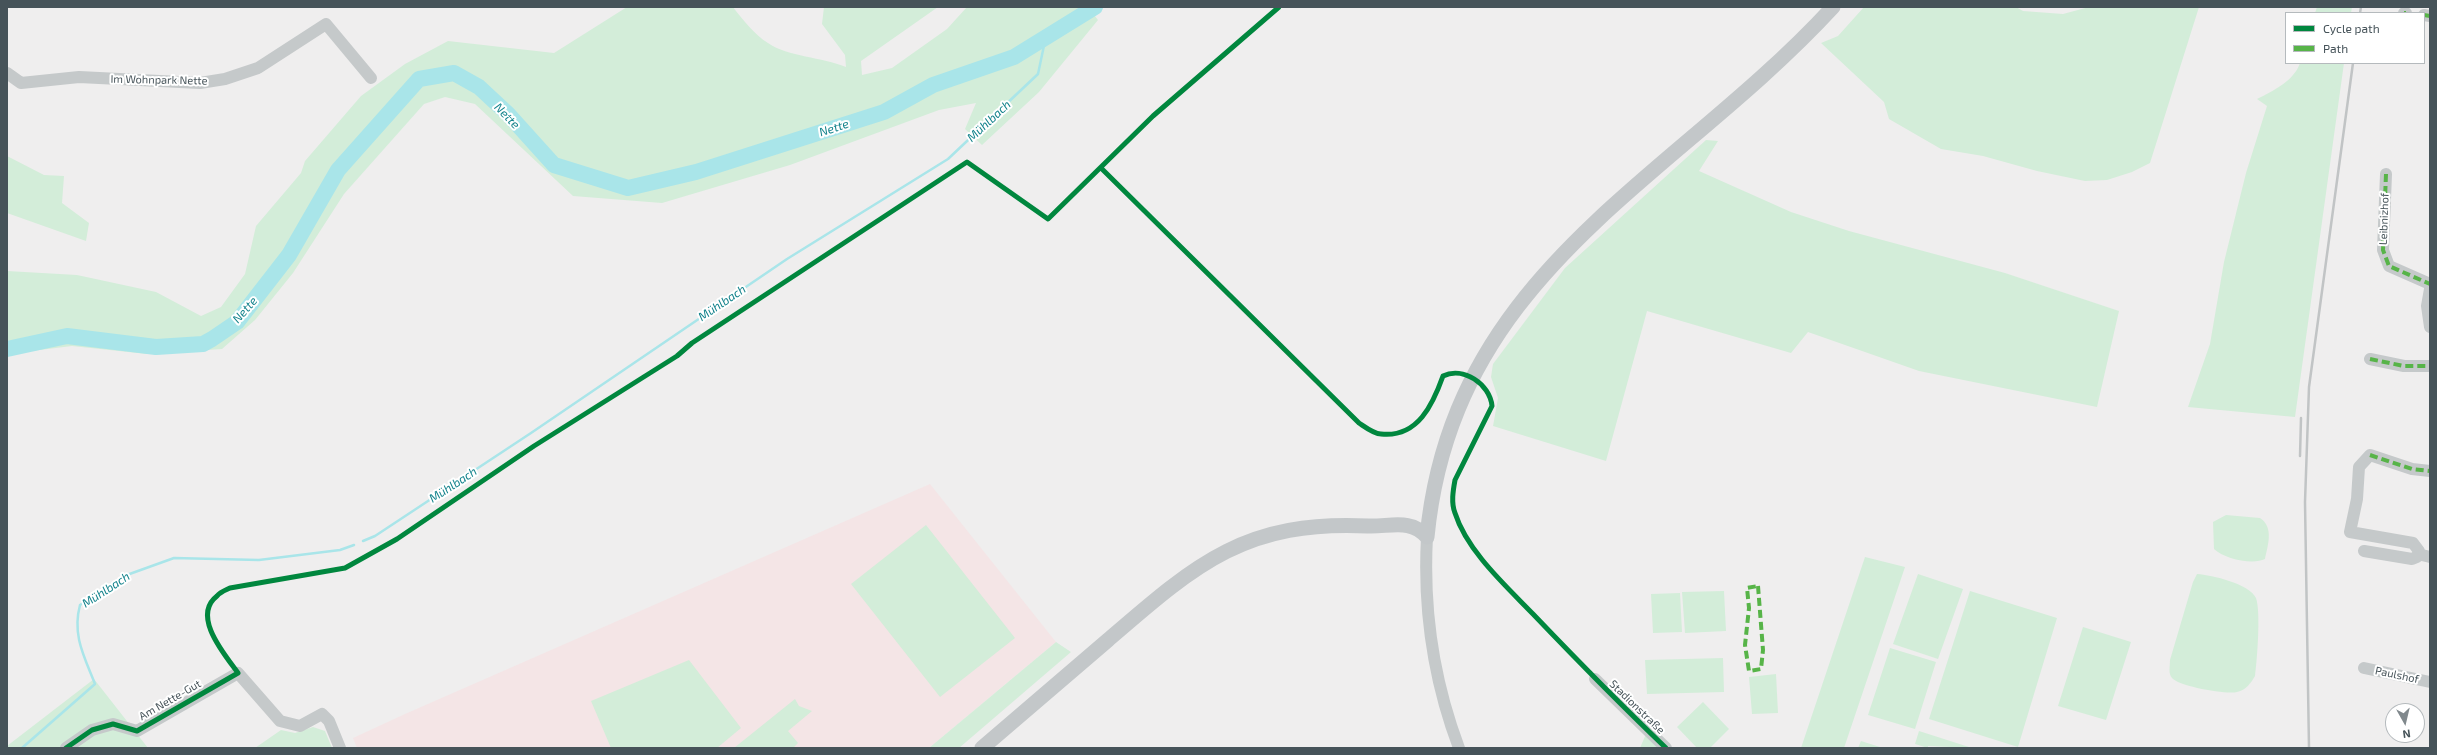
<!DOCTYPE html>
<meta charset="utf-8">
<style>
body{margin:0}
#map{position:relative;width:2437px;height:755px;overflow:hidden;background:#efeeee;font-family:"Exo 2",sans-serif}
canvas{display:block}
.frame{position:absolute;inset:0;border:8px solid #465359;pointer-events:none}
.legend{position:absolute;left:2285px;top:12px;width:140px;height:52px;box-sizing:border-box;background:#fff;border:1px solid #b5babd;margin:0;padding:5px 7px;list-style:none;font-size:12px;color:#465359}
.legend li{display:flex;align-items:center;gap:8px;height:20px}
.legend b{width:20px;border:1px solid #b5babd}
.north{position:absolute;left:2385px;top:703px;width:40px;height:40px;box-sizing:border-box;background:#fff;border:1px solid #b5babd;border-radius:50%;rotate:172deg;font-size:11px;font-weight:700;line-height:16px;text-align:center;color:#465359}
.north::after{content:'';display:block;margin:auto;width:14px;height:18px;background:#81898d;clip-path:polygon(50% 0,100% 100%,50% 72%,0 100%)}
</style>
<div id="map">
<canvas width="2437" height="755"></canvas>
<div class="frame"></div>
<ul class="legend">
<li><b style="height:5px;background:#00873e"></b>Cycle path</li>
<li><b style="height:5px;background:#57b448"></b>Path</li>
</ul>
<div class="north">N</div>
</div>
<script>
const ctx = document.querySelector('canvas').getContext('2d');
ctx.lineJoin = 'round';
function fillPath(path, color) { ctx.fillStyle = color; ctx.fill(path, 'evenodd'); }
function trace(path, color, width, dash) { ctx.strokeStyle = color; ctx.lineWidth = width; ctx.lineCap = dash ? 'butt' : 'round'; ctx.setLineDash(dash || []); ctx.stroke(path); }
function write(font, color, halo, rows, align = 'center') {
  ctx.font = font + ' "Exo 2",sans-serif'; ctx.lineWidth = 4; ctx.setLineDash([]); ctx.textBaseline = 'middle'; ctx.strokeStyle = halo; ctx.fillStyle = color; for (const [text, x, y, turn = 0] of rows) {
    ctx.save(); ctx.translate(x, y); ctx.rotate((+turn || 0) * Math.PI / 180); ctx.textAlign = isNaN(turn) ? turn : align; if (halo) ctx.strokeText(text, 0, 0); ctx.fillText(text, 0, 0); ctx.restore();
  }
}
fillPath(new Path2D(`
 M930 484 1056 642 929 748H357L353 738 405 714Z`), '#f4e5e6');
fillPath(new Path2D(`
 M627 7H733C742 19 755 35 768 43 788 57 822 57 846 67L845 55 822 24 824 7H938L861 61 862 75 892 68 947 29 967 7H1088L1098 20 1039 92 982 145 965 129 976 103 939 110 790 165 662 203 573 196 475 104 445 97 424 104 344 194 293 273 255 320 222 349 147 354 72 346 7 354V271L77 275 156 292 201 316 221 307 245 274 256 226 301 173 305 161 361 96 405 64 448 41 554 53Z
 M1864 7H2016L2023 11 2063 14 2089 7H2199L2150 163 2132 172 2107 180 2085 181 2037 171 1983 156 1941 149 1889 119 1884 102 1821 43 1838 36Z
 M2317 7H2352L2351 13H2315Z
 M2300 63H2344L2295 417 2188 407 2210 344 2224 262 2246 173 2267 106 2257 99C2273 91 2294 81 2300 63Z
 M1706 140 1718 141 1699 171 1791 212 1849 231 2005 273 2119 311 2097 407 1919 371 1808 332 1791 353 1647 311 1606 461 1493 426 1498 398 1491 377 1493 364 1565 268Z
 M7 156 44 175 64 176 62 203 89 223 86 241 7 213Z
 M2226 515 2260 518C2274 527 2268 545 2265 559 2253 565 2224 559 2214 549L2213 522Z
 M926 525 1015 638 940 697 851 584Z
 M1865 557 1905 567 1844 748H1801Z
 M1918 574 1963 589 1938 659 1893 644Z
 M2197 574C2212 575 2250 584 2256 598 2261 612 2257 661 2255 676 2251 683 2246 690 2237 692 2227 695 2178 686 2172 678 2168 674 2170 666 2170 660L2193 582Z
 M1724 591 1726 631 1685 633 1682 592Z
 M1970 591 2057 618 2018 747 1929 719Z
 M1680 593 1682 632 1653 633 1651 594Z
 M2083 627 2131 642 2106 720 2058 706Z
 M1056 642 1071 652 959 748H929Z
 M1890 648 1936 662 1915 729 1868 715Z
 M1723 658 1724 692 1647 694 1645 660Z
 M689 660 741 728 717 748H611L591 701Z
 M1776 674 1778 713 1752 714 1749 677Z
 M94 679 148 748H7V746Z
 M795 699 799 706 812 711 788 731 798 743 793 748H734Z
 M1703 702 1729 729 1710 748H1697L1677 727Z
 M313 727 325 731 332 748H255L281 730 295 733Z
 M1919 731 1972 748 1928 746V748L1915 744Z
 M1646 734 1661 748H1640Z
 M1861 741 1883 748H1858Z`), '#d3edd9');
trace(new Path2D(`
 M363 541 375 536 531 433 787 259 948 159 1038 74 1046 36
 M22 748 95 684C84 656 72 635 80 605L124 576 174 558 259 560 340 550 354 545`), '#a9e5e9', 2.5);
trace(new Path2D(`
 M7 349 67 336 156 347 203 344 212 339 237 322 289 255 338 170 419 79 454 73 479 87 508 114 554 165 628 188 696 172 884 112 933 85 1014 57 1095 7`), '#a9e5e9', 16);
trace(new Path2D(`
 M2404 13H2406
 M2424 15 2430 16
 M7 73 21 83 79 77 200 83 225 79 258 68 326 24 371 78
 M2386 174 2383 250 2389 266 2430 284
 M2430 289 2427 306 2430 327
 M2370 359 2404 366H2430
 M1427 537C1423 610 1433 679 1459 748
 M2364 551 2412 559 2417 557 2419 551 2413 543 2350 532 2357 499 2359 467 2370 455 2412 469 2430 471
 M2418 554 2430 557
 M2364 668 2430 682
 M1595 679 1666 748
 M66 748 92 730 113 724 137 731 238 673 280 721 300 726 322 714 329 721 340 748`), '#c5c9ca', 12);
trace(new Path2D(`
 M1427 537C1453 270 1672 182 1833 7
 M982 748C1024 712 1066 676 1108 640 1196 564 1245 520 1368 526 1390 527 1411 518 1427 537`), '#c3c7c9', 15);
trace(new Path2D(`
 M2360 13 2361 7
 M2300 456 2301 418
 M2309 748 2305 502 2309 387 2353 63`), '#c1c4c5', 2.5);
trace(new Path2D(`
 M2404 13H2406
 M2424 15 2430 16
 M2386 174 2383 250 2389 266 2430 284
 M2370 359 2404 366H2430
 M2370 455 2412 469 2430 471
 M1758 586 1763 650 1761 669 1749 671 1745 645 1749 608 1747 588Z`), '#57b448', 4, [8, 4]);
trace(new Path2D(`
 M1101 168 1359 423C1365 427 1374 434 1381 434 1418 438 1433 404 1443 376 1463 366 1490 384 1492 406L1455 480C1453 491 1451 503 1455 513 1467 551 1506 586 1533 614 1576 659 1620 704 1666 748
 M66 748 92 730 113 724 137 731 238 673C225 655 191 616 217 596 220 592 226 590 230 588L345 568 397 539 534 446 677 356 692 343 967 162 1048 219 1153 116 1279 7`), '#00873e', 5);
write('11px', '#465359', '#fff', [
 ["Im Wohnpark Nette",159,80,1],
 ["Leibnizhof",2384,219,-88],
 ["Paulshof",2397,675,12],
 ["Am Nette-Gut",170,700,-30],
 ["Stadionstraße",1637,707,44]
]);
write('italic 12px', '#12828b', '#fff', [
 ["Nette",507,116,46],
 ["Mühlbach",989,121,-43],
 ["Nette",834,128,-18],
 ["Mühlbach",722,303,-34],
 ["Nette",245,310,-49],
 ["Mühlbach",453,485,-33],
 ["Mühlbach",106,590,-33]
]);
</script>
